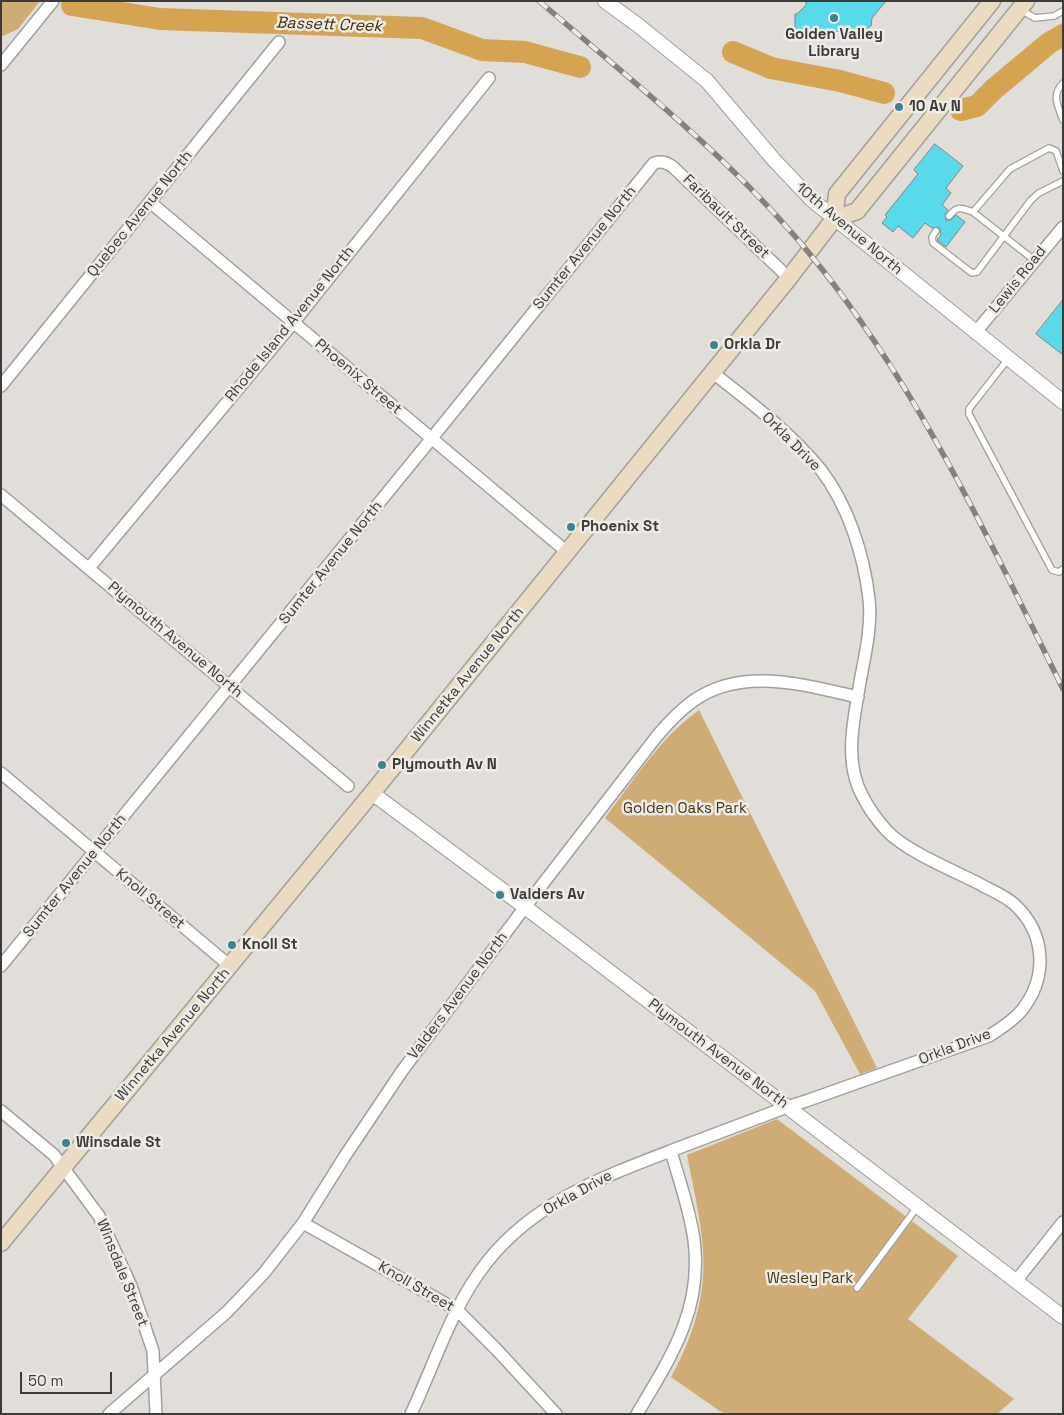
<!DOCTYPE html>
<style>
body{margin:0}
#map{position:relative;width:1064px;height:1415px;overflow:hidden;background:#e1deda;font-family:"Space Grotesk",sans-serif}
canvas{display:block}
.frame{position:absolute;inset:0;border:2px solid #3c3b39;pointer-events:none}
.scale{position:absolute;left:20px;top:1372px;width:92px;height:22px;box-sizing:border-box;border:2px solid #3c3b39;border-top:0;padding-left:6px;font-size:15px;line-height:18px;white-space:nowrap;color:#3c3b39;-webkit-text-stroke:4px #efece7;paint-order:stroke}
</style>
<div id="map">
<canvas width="1064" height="1415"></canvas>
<div class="frame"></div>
<div class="scale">50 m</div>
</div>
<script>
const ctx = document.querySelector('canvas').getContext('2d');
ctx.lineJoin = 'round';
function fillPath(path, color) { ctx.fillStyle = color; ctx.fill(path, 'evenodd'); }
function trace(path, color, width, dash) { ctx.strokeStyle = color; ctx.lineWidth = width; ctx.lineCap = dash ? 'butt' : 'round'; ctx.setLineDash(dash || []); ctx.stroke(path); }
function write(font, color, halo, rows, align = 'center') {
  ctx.font = font + ' "Space Grotesk",sans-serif'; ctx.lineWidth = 5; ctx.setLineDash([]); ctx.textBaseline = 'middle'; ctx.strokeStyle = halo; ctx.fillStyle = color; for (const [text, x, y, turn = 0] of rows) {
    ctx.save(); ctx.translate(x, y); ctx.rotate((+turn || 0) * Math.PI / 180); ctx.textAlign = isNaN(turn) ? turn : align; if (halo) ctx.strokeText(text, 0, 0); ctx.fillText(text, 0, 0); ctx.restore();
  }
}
fillPath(new Path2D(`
 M1 1H40L18 29 1 37Z
 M699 710 877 1068 860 1074 815 991 605 818C634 780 660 738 699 710Z
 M777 1119 958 1256 908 1319 1014 1399 997 1414H724L671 1377C688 1347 701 1311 703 1276 706 1239 694 1192 687 1155Z`), '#cfac76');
trace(new Path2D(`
 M72 5 160 19 422 28 482 50 525 52 580 67
 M733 52 771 68 840 81 884 93
 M961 110 977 106 994 89 1049 43 1063 35`), '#d5a453', 22);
const building = new Path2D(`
 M806 1H886L872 18 871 26 865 30H854L848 38 840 31 828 33 822 40 815 34 803 35 795 29V14H797L806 5Z
 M935 144 963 166 946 188 951 193 942 205 948 210 945 215 946 220H951L956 215 965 222 946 247 937 240 941 235 940 229 938 227 932 228 925 223 913 238 898 226 893 232 882 223 887 217 885 215 918 174 914 170Z
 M1063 300V355L1036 334Z`);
fillPath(building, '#59daeb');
trace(building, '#7e8485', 1);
const service = new Path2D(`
 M1021 10 1035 18 1054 16 1063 11
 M1063 83C1051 95 1058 106 1063 120
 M949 216C958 205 961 208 973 212
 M936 231 932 237 933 243 972 273 977 272 1031 200 1039 193 1063 181
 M1034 260 973 212 1010 169 1049 148 1056 151 1063 171
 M1008 359 969 409V414L1052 570 1059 572 1063 569
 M857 1288 918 1206`);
const minor = new Path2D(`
 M1 65 53 1
 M150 202 567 552
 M975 333 1063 227
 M1 386 279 42
 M1 495 348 786
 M89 568 293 323 489 78
 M1 773 230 966
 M1 966 432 438 654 163C662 161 666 162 673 167L789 278
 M1 1111 54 1155 99 1216 131 1286 153 1351 156 1414
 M303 1223 457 1310 497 1350 556 1414
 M1016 1281 1063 1222
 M109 1414 227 1312 264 1273 303 1223 345 1156 402 1071 525 907 657 736C668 723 679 711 693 701 742 666 804 685 858 697
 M411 1414C435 1363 452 1306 487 1262 534 1202 605 1176 673 1150 711 1136 749 1121 787 1107L806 1101 989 1036C1000 1029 1013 1021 1022 1010 1048 977 1046 933 1014 904 1004 895 990 890 978 883 952 870 906 851 887 831 878 821 869 809 863 797 843 761 854 720 860 682 865 655 872 626 869 599 864 555 848 505 821 470 790 432 750 402 712 372
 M637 1414C671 1357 703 1309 694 1240 690 1210 679 1180 671 1151`);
const tertiary = new Path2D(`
 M605 1 639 26 707 81 774 160 812 200 1063 402
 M372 793 525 907 1063 1317`);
const secondary = new Path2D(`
 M834 219 857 211 1026 1
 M1 1243 372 793 789 278 834 219 837 194 992 1`);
trace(service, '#a29f9b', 8);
trace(minor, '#a29f9b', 14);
trace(tertiary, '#a29f9b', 16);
trace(secondary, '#a29f9b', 19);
trace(service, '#fff', 5.5);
trace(minor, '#fff', 11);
trace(tertiary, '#fff', 14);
trace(secondary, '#eadbc2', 16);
const rail = new Path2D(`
 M539 1C632 81 731 158 809 253 917 384 988 538 1063 689`);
trace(rail, '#84827f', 5.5);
trace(rail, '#efece7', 4, [11]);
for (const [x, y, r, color] of [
 [834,18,5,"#3c838d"],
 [899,107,5,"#3c838d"],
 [714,345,5,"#3c838d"],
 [571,527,5,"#3c838d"],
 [382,765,5,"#3c838d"],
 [500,895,5,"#3c838d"],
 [232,945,5,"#3c838d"],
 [66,1143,5,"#3c838d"]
]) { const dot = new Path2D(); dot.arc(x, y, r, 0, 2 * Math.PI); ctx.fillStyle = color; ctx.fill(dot); trace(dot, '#efece7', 2); }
write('bold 15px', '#3c3b39', '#efece7', [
 ["Golden Valley",834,35,"center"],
 ["Library",834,52,"center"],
 ["10 Av N",909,107],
 ["Orkla Dr",724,345],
 ["Phoenix St",581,527],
 ["Plymouth Av N",392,765],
 ["Valders Av",510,895],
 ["Knoll St",242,945],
 ["Winsdale St",76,1143]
], 'left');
write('15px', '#3c3b39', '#efece7', [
 ["Quebec Avenue North",140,214,-51],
 ["Faribault Street",726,217,44],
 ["10th Avenue North",849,229,40],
 ["Sumter Avenue North",585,248,-51],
 ["Lewis Road",1018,280,-51],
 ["Rhode Island Avenue North",290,324,-51],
 ["Phoenix Street",358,377,40],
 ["Orkla Drive",791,442,45],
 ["Sumter Avenue North",331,563,-51],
 ["Plymouth Avenue North",175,640,40],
 ["Winnetka Avenue North",468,675,-51],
 ["Sumter Avenue North",75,876,-51],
 ["Knoll Street",150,899,40],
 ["Valders Avenue North",458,996,-53],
 ["Winnetka Avenue North",173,1035,-50],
 ["Orkla Drive",955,1047,-21],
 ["Plymouth Avenue North",718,1054,37],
 ["Orkla Drive",578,1193,-29],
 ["Winsdale Street",122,1273,68],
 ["Knoll Street",416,1287,30]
]);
write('15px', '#4a3613', '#efece7', [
 ["Golden Oaks Park",685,809],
 ["Wesley Park",810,1279]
]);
write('italic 16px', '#412d08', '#efece7', [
 ["Bassett Creek",329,25,2]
]);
</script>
